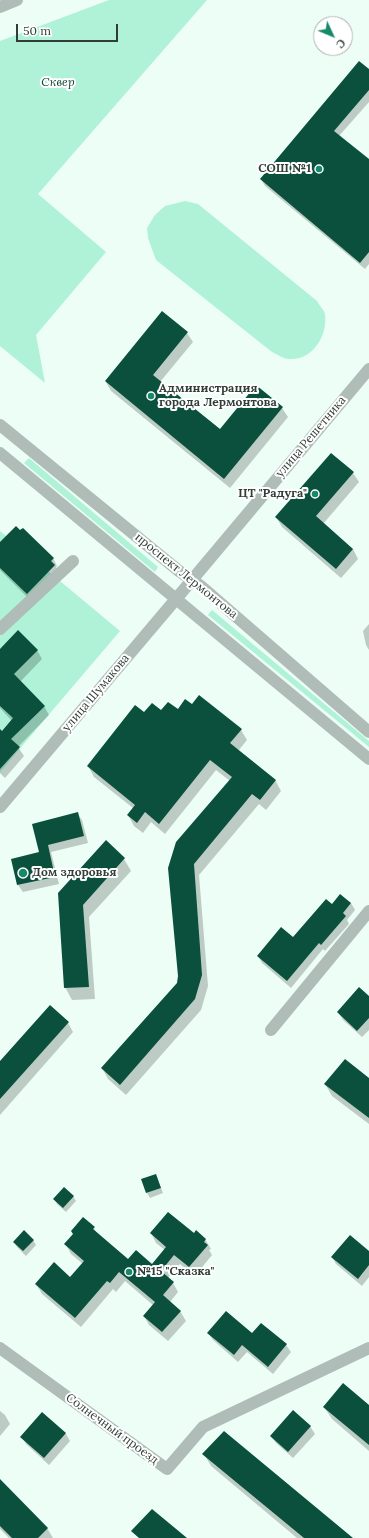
<!DOCTYPE html>
<meta charset="utf-8">
<style>
body{margin:0}
#map{position:relative;width:369px;height:1538px;overflow:hidden;background:#ecfef6;font-family:Lora,serif}
canvas{display:block}
.north{position:absolute;left:313px;top:16px;width:40px;height:40px;box-sizing:border-box;background:#fff;border:1px solid #adb2af;border-radius:50%;rotate:134deg;font-size:11px;font-weight:700;line-height:16px;text-align:center;color:#313e38}
.north::after{content:'';display:block;margin:auto;width:14px;height:18px;background:#158969;clip-path:polygon(50% 0,100% 100%,50% 72%,0 100%)}
.scale{position:absolute;left:16px;top:24px;width:102px;height:18px;box-sizing:border-box;border:2px solid #313e38;border-top:0;padding-left:5px;font-size:12px;line-height:14px;white-space:nowrap;color:#313e38;-webkit-text-stroke:3px #fff;paint-order:stroke}
</style>
<div id="map">
<canvas width="369" height="1538"></canvas>
<div class="north">С</div>
<div class="scale">50 m</div>
</div>
<script>
const ctx = document.querySelector('canvas').getContext('2d');
ctx.lineJoin = 'round';
function fillPath(path, color) { ctx.fillStyle = color; ctx.fill(path, 'evenodd'); }
function trace(path, color, width, dash) { ctx.strokeStyle = color; ctx.lineWidth = width; ctx.lineCap = dash ? 'butt' : 'round'; ctx.setLineDash(dash || []); ctx.stroke(path); }
function write(font, color, halo, rows, align = 'center') {
  ctx.font = font + ' Lora,serif'; ctx.lineWidth = 4; ctx.setLineDash([]); ctx.textBaseline = 'middle'; ctx.strokeStyle = halo; ctx.fillStyle = color; for (const [text, x, y, turn = 0] of rows) {
    ctx.save(); ctx.translate(x, y); ctx.rotate((+turn || 0) * Math.PI / 180); ctx.textAlign = isNaN(turn) ? turn : align; if (halo) ctx.strokeText(text, 0, 0); ctx.fillText(text, 0, 0); ctx.restore();
  }
}
fillPath(new Path2D(`
 M109 0H207L38 194 106 252 36 335 45 383 0 346V41Z
 M185 201 198 204 317 301C319 305 324 310 325 314 328 336 312 361 289 359 283 359 277 354 272 352L156 260 148 238 147 228 155 215 165 206Z
 M29 458 158 567 155 572 24 463Z
 M0 531 120 631 0 772Z
 M212 610 369 741V747L208 615Z`), '#b0f2d8');
fillPath(new Path2D(`
 M369 70V102L339 136 369 160V264L365 269 265 186 261 179Z
 M187 333 193 342 160 382 220 431 256 387 282 408 288 417 230 488 111 391 106 382Z
 M331 454 353 473 359 482 323 524 353 549 358 559 341 578 282 527 276 517Z
 M0 543 53 558 57 566 56 567 59 573 31 601 0 570Z
 M369 624V650L366 645 363 631Z
 M0 650H37L42 659 20 682 44 706 49 715 18 747 24 756 5 778 0 773V734L12 721 0 708Z
 M161 711H178L241 730 247 740 238 751 275 780 281 791 266 810 259 804 199 875 208 986 201 1010 126 1095 108 1079 102 1068 178 983 179 976 177 843 230 781 216 770 165 834 151 822 143 833 134 826 128 815 133 808 94 777 88 766 144 714Z
 M77 813 82 820 88 843 51 852 59 884 23 892 18 885 12 860 40 853Z
 M124 859 131 871 89 917 95 999 72 1000 65 987 60 893Z
 M351 903 355 910 347 920 349 924 325 951 323 949 291 988 262 963 258 956 293 939 332 905Z
 M369 998V1030L362 1037 343 1020 338 1012Z
 M68 1023 73 1032 0 1115V1063Z
 M369 1080V1124L332 1096 325 1084Z
 M156 1175 163 1193 150 1198 147 1193Z
 M73 1196 76 1201 66 1212 57 1204 54 1199Z
 M94 1228 97 1234 129 1260 152 1265 165 1250 156 1243 151 1233 194 1234 205 1239 211 1249 209 1250 212 1255 195 1276 180 1264 168 1278 173 1283 178 1292 170 1302 180 1311 186 1321 168 1341 149 1325 144 1316 153 1305 125 1281 116 1292 113 1289 81 1327 42 1294 36 1284 70 1278 83 1264 71 1254 66 1245Z
 M33 1240 36 1245 26 1256 17 1247 14 1242Z
 M369 1252V1277L362 1286 336 1264 332 1257Z
 M261 1324 286 1345 291 1352 273 1374 247 1352 238 1362 213 1340 208 1333 252 1334Z
 M369 1406V1451L332 1419 324 1407Z
 M0 1411 5 1415 10 1424 0 1436Z
 M42 1414 66 1434 70 1441 49 1465 26 1444 22 1437Z
 M310 1426 315 1434 293 1458 276 1443 271 1436Z
 M204 1454 351 1538H297L211 1466Z
 M0 1481 47 1528 53 1538H9L0 1529Z`), '#0003');
fillPath(new Path2D(`
 M359 61 369 69V90L334 131 369 159V252L360 263 260 179Z
 M162 311 188 332 153 375 220 429 256 385 283 407 224 479 105 381Z
 M331 453 354 472 316 516 353 549 336 569 275 517Z
 M16 526 20 530 23 528 54 558 51 561 55 565 27 594 0 568V542Z
 M18 630 38 650 14 674 45 706 11 739 20 747 0 769V729L2 731 13 718 0 706V649Z
 M199 695 242 729 230 743 276 780 260 800 252 794 194 864 202 975 195 999 120 1085 101 1068 177 983 178 976 168 868 176 842 232 777 210 760 159 824 145 812 137 823 127 815 135 805 87 766 135 705 144 712 152 703 161 710 168 702 178 709 185 699 192 704Z
 M78 812 84 836 48 845 55 877 17 885 11 859 39 852 32 824Z
 M106 840 125 858 83 905 89 987 64 988 58 893Z
 M340 894 351 903 343 913 346 916 321 945 319 943 287 981 257 956 281 927 293 937 326 899 332 904Z
 M359 987 369 996V1018L357 1031 337 1012Z
 M50 1005 69 1022 0 1099V1061Z
 M345 1059 369 1078V1118L324 1084Z
 M156 1174 161 1188 146 1193 141 1179Z
 M64 1187 74 1196 63 1208 53 1199Z
 M168 1212 194 1233 196 1230 206 1239 204 1242 208 1245 189 1267 174 1255 161 1271 174 1282 163 1295 181 1311 162 1332 143 1316 155 1302 119 1272 110 1283 107 1281 75 1318 35 1284 54 1262 70 1277 84 1261 64 1244 73 1234 71 1231 83 1217 95 1227 93 1229 128 1259 136 1250 152 1264 166 1247 150 1233Z
 M24 1230 34 1240 23 1251 13 1242Z
 M350 1235 369 1251V1265L358 1279 331 1257Z
 M226 1311 252 1333 261 1323 287 1344 268 1367 242 1345 234 1355 207 1333Z
 M343 1383 369 1405V1445L323 1407Z
 M293 1410 311 1426 288 1452 270 1436Z
 M42 1412 66 1433 44 1458 20 1437Z
 M224 1431 353 1538H304L202 1454Z
 M0 1479 48 1528 38 1538H12L0 1526Z
 M152 1509 187 1538H139L131 1531Z`), '#0b503d');
trace(new Path2D(`
 M0 7 17 0
 M0 425 179 571 202 587 369 732
 M0 453 369 759
 M0 629 73 561
 M0 807 176 599 369 369
 M271 1030 369 911
 M0 1348 167 1469 203 1427 369 1348`), '#afbcb7', 12);
for (const [x, y, r, color] of [
 [319,169,4,"#158969"],
 [151,396,4,"#158969"],
 [315,494,4,"#158969"],
 [23,873,5,"#158969"],
 [129,1272,4,"#158969"]
]) { const dot = new Path2D(); dot.arc(x, y, r, 0, 2 * Math.PI); ctx.fillStyle = color; ctx.fill(dot); trace(dot, '#fff', 1.5); }
write('italic 12px', '#104334', '#fff', [
 ["Сквер",58,83]
]);
write('bold 12px', '#313e38', '#fff', [
 ["СОШ №1",311,169,"right"],
 ["Администрация",159,389],
 ["города Лермонтова",159,403],
 ["ЦТ \"Радуга\"",307,494,"right"],
 ["Дом здоровья",32,873],
 ["№15 \"Сказка\"",137,1272]
], 'left');
write('12px', '#313e38', '#fff', [
 ["улица Решетника",311,437,-50],
 ["проспект Лермонтова",186,576,39],
 ["улица Шумакова",96,693,-50],
 ["Солнечный проезд",112,1429,36]
]);
</script>
